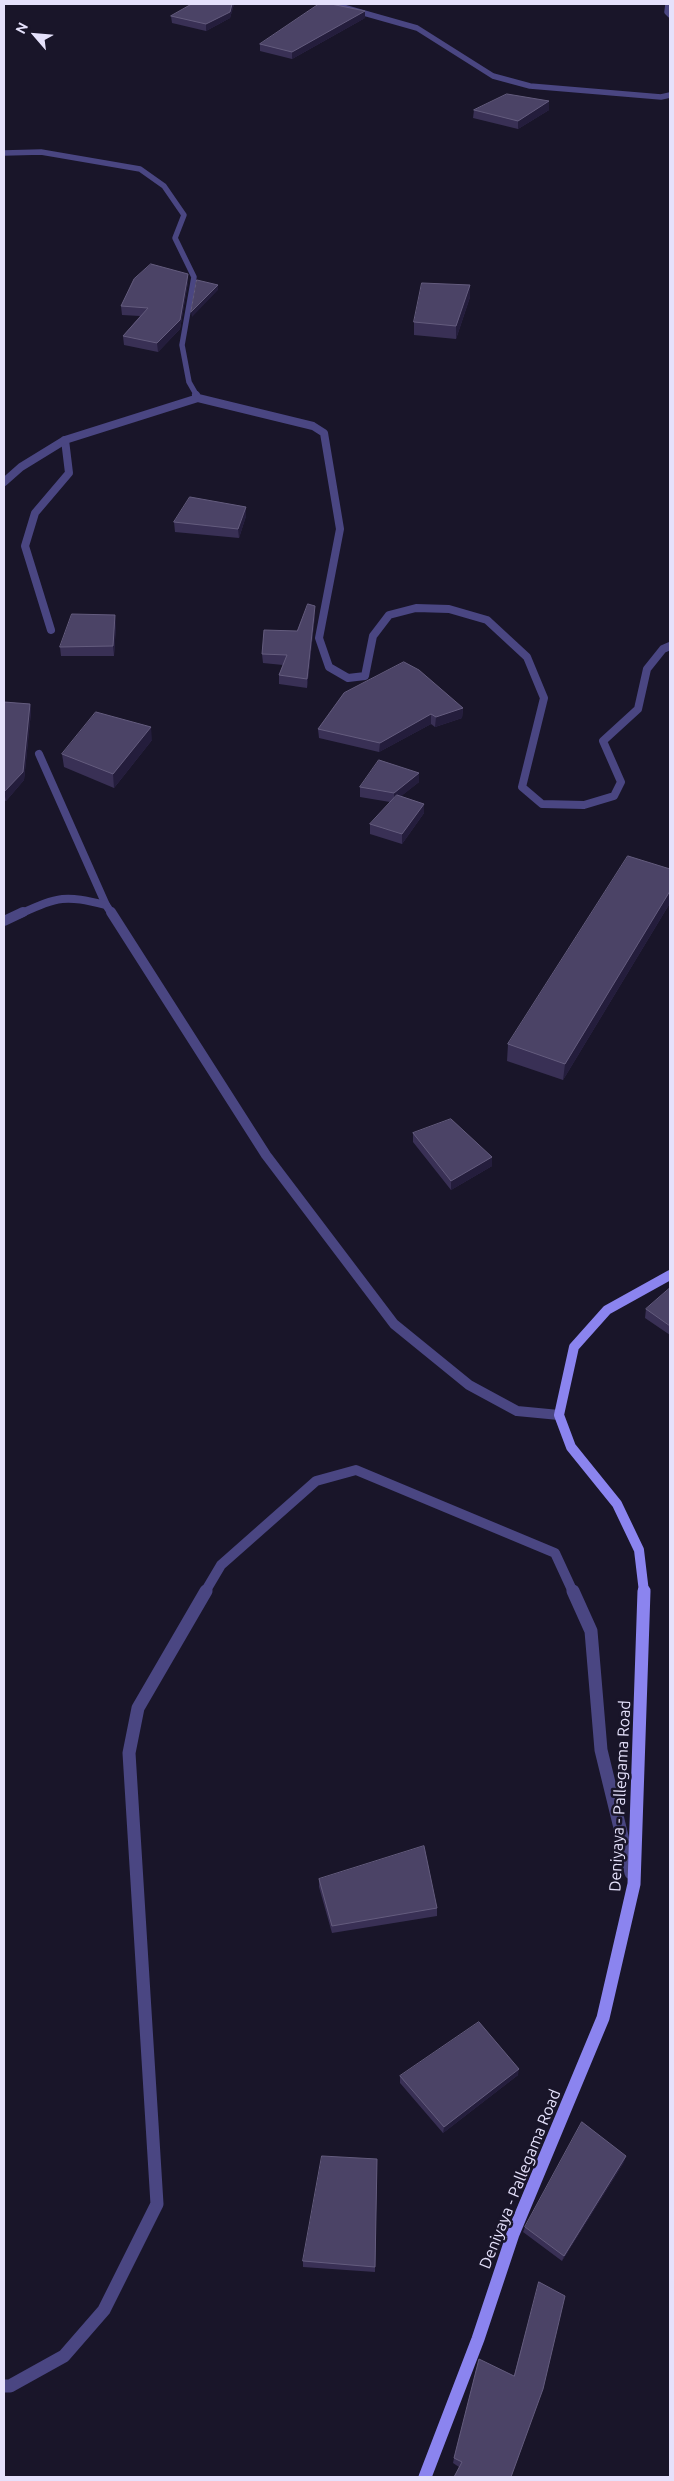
<!DOCTYPE html>
<style>
body{margin:0}
#map{position:relative;width:674px;height:2481px;overflow:hidden;background:#191529;font-family:Ubuntu,sans-serif}
canvas{display:block}
.frame{position:absolute;inset:0;border:5px solid #e5e1fb;pointer-events:none}
.north{position:absolute;left:10px;top:10px;width:50px;height:50px;-webkit-text-stroke:4px #191529;paint-order:stroke;rotate:297deg;font-size:14px;font-weight:700;line-height:20px;text-align:center;color:#e5e1fb}
.north::after{content:'';display:block;margin:auto;width:18px;height:22px;background:#e5e1fb;clip-path:polygon(50% 0,100% 100%,50% 72%,0 100%)}
</style>
<div id="map">
<canvas width="674" height="2481"></canvas>
<div class="frame"></div>
<div class="north">N</div>
</div>
<script>
const ctx = document.querySelector('canvas').getContext('2d');
ctx.lineJoin = 'round';
function trace(path, color, width, dash) { ctx.strokeStyle = color; ctx.lineWidth = width; ctx.lineCap = dash ? 'butt' : 'round'; ctx.setLineDash(dash || []); ctx.stroke(path); }
function fillPath(path, color) { ctx.fillStyle = color; ctx.fill(path, 'evenodd'); }
function write(font, color, halo, rows, align = 'center') {
  ctx.font = font + ' Ubuntu,sans-serif'; ctx.lineWidth = 5; ctx.setLineDash([]); ctx.textBaseline = 'middle'; ctx.strokeStyle = halo; ctx.fillStyle = color; for (const [text, x, y, turn = 0] of rows) {
    ctx.save(); ctx.translate(x, y); ctx.rotate((+turn || 0) * Math.PI / 180); ctx.textAlign = isNaN(turn) ? turn : align; if (halo) ctx.strokeText(text, 0, 0); ctx.fillText(text, 0, 0); ctx.restore();
  }
}
trace(new Path2D(`
 M51 630 25 546 35 513 69 473 65 440
 M39 754 106 905`), '#4a4682', 8);
trace(new Path2D(`
 M332 4 417 28 493 76 530 86 661 97 670 95
 M668 4 667 12 670 15
 M4 153 41 152 140 169 164 186 184 215 175 238 194 277 182 345 189 382 197 396`), '#4a4682', 5.5);
trace(new Path2D(`
 M196 395 198 398
 M4 482 21 467 65 440 198 398 313 426 324 433 340 529 319 638 329 667 348 678 365 676 373 636 389 615 416 608 449 609 487 620 527 657 544 698 522 787 542 804 584 805 614 796 621 782 603 741 638 709 647 669 663 649 670 646
 M20 914C60 896 64 895 106 905L112 914`), '#4a4682', 8);
trace(new Path2D(`
 M111 912 266 1155 394 1324 469 1385 517 1411 559 1415
 M4 921 23 912
 M205 1592 221 1565 316 1481 356 1470 555 1553 573 1592`), '#4a4682', 10);
trace(new Path2D(`
 M573 1591 591 1631 601 1750 631 1873
 M4 2386H10L64 2356 104 2310 157 2204 129 1753 138 1708 206 1591`), '#4a4682', 13);
trace(new Path2D(`
 M644 1592 639 1550 617 1504 571 1447 559 1415 574 1347 607 1310 670 1275`), '#8b84ef', 10);
trace(new Path2D(`
 M425 2477 478 2339 513 2234 603 2018 634 1884 644 1591`), '#8b84ef', 13);
fillPath(new Path2D(`
 M192 4H234L230 18 206 31 172 23 171 16Z
 M365 18 292 59 260 51V44Z
 M549 101V110L518 129 473 118 474 110Z
 M188 282 180 329 158 352 124 345 123 336 140 316 122 315 121 306Z
 M470 285V297L456 339 414 335V322Z
 M246 507V516L239 538 175 532 174 522Z
 M315 615 307 688 279 684V675L283 665 263 663 262 654 297 631Z
 M116 625 114 656H61L60 647Z
 M4 702 30 704 31 712 24 780 6 801 4 800Z
 M463 708 462 718 435 727 431 724 379 752 319 738 318 729Z
 M152 740 114 788 64 767 62 754Z
 M419 773V782L401 796 424 804V813L402 844 370 834V824L390 802 360 797V787Z
 M670 869V903L563 1080 507 1061 508 1044Z
 M413 1133 492 1157V1166L451 1190 413 1142Z
 M670 1288V1335L645 1318 646 1309Z
 M319 1879 437 1908V1916L332 1933 319 1887Z
 M518 2075 443 2133 400 2083V2076Z
 M377 2159 375 2272 303 2267V2261Z
 M624 2162 562 2261 523 2232 525 2227Z
 M565 2296 459 2467 453 2463 454 2458 514 2376Z`), '#393055');
fillPath(new Path2D(`
 M232 4H234L230 18 206 31V24Z
 M365 11V18L292 59V52Z
 M549 101V110L518 129V121Z
 M188 274V282L180 329 158 352 157 343Z
 M218 285V290L192 317 191 312Z
 M470 285V297L456 339V326Z
 M246 507V516L239 538 238 529Z
 M315 606V615L307 688V679Z
 M115 615 116 625 114 656 113 646Z
 M30 704 31 712 24 780 6 801 4 792Z
 M463 708 462 718 435 727 436 717Z
 M431 714V724L379 752 380 743Z
 M151 727 152 740 114 788 113 774Z
 M419 773V782L394 802V793Z
 M424 804V813L402 844V834Z
 M670 891V903L563 1080 565 1064Z
 M492 1157V1166L451 1190V1181Z
 M519 2069 518 2075 443 2133 444 2127Z
 M626 2156 624 2162 562 2261 564 2256Z`), '#241d3c');
const building = new Path2D(`
 M192 4H232L230 12 206 24 171 16Z
 M319 4H331L365 11 292 52 260 44Z
 M507 94 549 101 518 121 474 110Z
 M151 264 188 274 180 320 157 343 123 336 148 308 121 306 134 279Z
 M197 280 218 285 191 312Z
 M422 283 470 285 456 326 414 322Z
 M190 497 246 507 238 529 174 522Z
 M308 604 315 606 307 679 279 675 287 655 262 654 264 630 297 631Z
 M72 614 115 615 113 646 60 647Z
 M404 662 419 670 463 708 436 717 431 714 380 743 318 729 344 693Z
 M4 702 30 704 23 772 4 792Z
 M96 712 151 727 113 774 62 754Z
 M379 760 419 773 394 793 360 787Z
 M397 795 424 804 402 834 370 824Z
 M628 856 670 869V891L565 1064 508 1044Z
 M451 1119 492 1157 451 1181 413 1133Z
 M670 1288V1326L646 1309Z
 M424 1846 437 1908 332 1926 319 1879Z
 M479 2022 519 2069 444 2127 400 2076Z
 M582 2122 626 2156 564 2256 525 2227Z
 M322 2156 377 2159 375 2267 303 2261Z
 M539 2282 565 2296 543 2389 511 2477H454L462 2462 454 2458 479 2359 514 2376Z`);
fillPath(building, '#4b4366');
trace(building, '#645c7e', 1);
write('16px', '#e5e1fb', '#191529', [
 ["Deniyaya - Pallegama Road",620,1796,-87],
 ["Deniyaya - Pallegama Road",520,2179,-68]
]);
</script>
